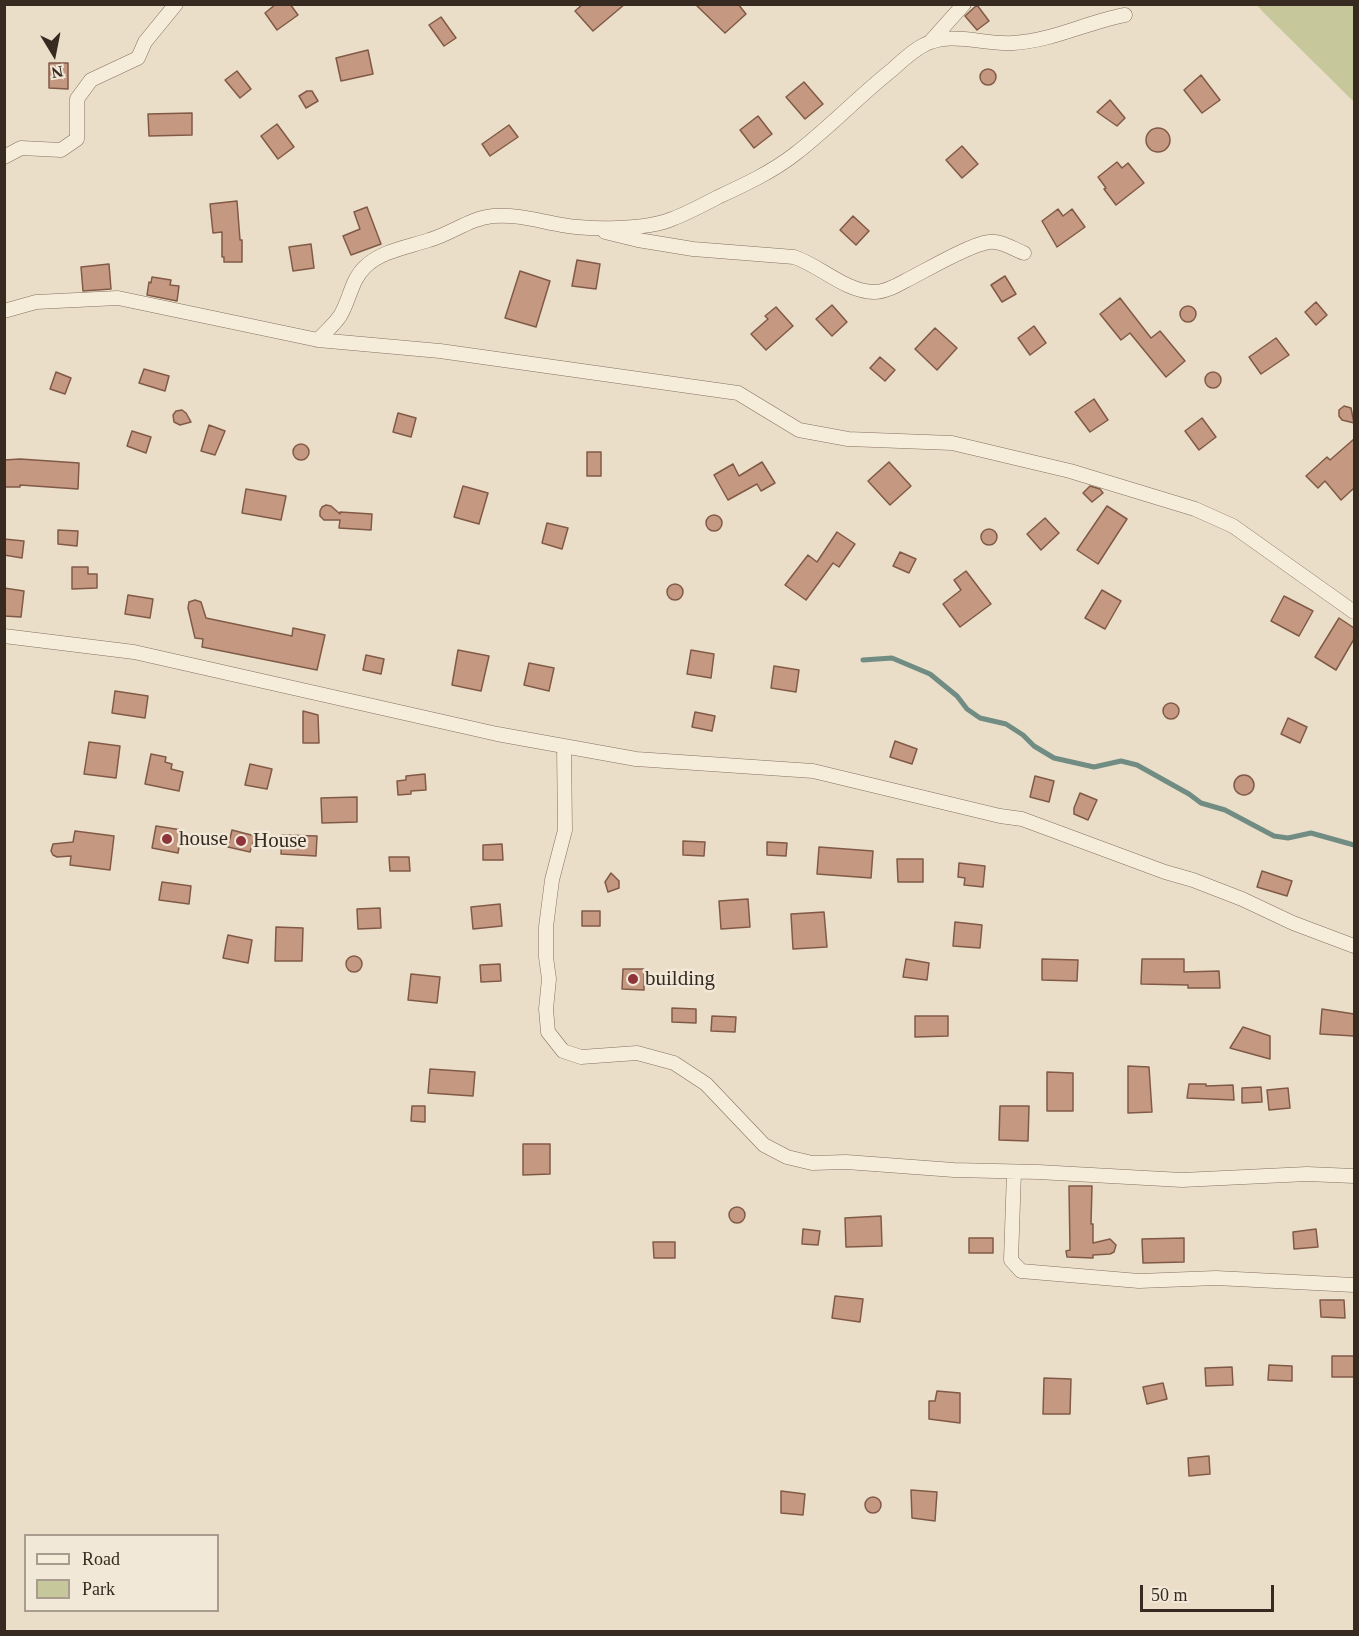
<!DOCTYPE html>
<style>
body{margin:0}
#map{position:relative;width:1359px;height:1636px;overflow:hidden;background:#eadec8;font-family:Georgia,serif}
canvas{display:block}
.frame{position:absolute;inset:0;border:6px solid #362a21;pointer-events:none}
.legend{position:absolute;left:24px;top:1534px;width:195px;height:78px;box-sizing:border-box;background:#f2e8d7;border:2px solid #a79c8e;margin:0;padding:8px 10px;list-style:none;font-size:18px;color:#362a21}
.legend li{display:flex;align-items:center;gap:12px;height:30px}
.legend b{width:30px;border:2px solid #a79c8e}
.north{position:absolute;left:24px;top:24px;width:60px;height:60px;-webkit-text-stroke:4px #f2e8d7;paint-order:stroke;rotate:170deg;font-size:16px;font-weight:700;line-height:24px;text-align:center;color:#362a21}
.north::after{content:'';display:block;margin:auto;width:21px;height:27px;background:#362a21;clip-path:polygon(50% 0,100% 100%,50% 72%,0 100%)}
.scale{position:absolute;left:1140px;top:1585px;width:134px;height:27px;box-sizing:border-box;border:3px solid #362a21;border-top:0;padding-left:8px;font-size:18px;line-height:21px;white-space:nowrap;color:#362a21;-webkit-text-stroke:4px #f2e8d7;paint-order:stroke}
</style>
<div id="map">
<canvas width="1359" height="1636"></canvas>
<div class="frame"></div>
<ul class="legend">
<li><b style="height:8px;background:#f6ecda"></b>Road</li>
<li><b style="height:16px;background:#c6c89c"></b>Park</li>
</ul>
<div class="north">N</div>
<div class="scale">50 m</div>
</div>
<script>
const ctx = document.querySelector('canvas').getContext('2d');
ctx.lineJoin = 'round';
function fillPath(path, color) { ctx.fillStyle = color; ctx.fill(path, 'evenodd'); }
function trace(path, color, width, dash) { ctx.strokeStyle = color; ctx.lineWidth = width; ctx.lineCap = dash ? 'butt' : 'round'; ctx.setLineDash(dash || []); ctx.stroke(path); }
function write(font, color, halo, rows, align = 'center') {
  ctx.font = font + ' Georgia,serif'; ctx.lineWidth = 5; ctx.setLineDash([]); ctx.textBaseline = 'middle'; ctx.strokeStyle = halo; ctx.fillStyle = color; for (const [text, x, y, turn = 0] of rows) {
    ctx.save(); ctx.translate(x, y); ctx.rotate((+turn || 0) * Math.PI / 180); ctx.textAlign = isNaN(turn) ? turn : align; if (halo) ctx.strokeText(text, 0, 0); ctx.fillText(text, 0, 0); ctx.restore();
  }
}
fillPath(new Path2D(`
 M1257 5H1354V102L1263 12Z`), '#c6c89c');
trace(new Path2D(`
 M863 660 892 658 930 674 957 696 967 709 980 718 1006 724 1023 735 1034 746 1054 758 1094 767 1121 761 1137 765 1189 794 1201 803 1225 810 1274 836 1288 838 1311 833 1354 845`), '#708c83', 5);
const building = new Path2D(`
 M276 4H290L298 15 277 30 265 13Z
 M583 4H625L593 31 575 11Z
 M695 4H738L746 14 725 33Z
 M977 5 989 21 977 30 965 16Z
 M441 17 456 38 444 46 429 25Z
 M368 50 373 74 341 81 336 58Z
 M49 63H68V89L49 88Z
 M980 77a8 8 0 1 1 16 0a8 8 0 1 1-16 0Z
 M237 71 251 89 240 98 225 80Z
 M1201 75 1220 100 1202 113 1184 90Z
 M804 82 823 104 805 119 786 97Z
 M307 91H312L318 101 306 108 299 96Z
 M1110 100 1125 118 1117 126 1097 112Z
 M192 113V135L149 136 148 114Z
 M758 116 772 134 754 148 740 130Z
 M277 124 294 147 278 159 261 136Z
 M509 125 518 137 490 156 482 144Z
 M1146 140a12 12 0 1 1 24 0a12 12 0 1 1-24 0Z
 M962 146 978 164 962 178 946 160Z
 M1117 162 1122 168 1128 163 1144 183 1116 205 1104 189 1106 188 1098 177Z
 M237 201 240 240H242V262H224V257H222V232L213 233 210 204Z
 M367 207 381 244 351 255 343 236 360 229 354 212Z
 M1058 209 1063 216 1072 209 1085 227 1057 247 1042 221Z
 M853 216 869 231 856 245 840 230Z
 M311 244 314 268 293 271 289 247Z
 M577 260 600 264 596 289 572 286Z
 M109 264 111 289 83 291 81 267Z
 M520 271 550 281 536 327 505 318Z
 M1005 276 1016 294 1002 302 991 285Z
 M152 277 171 280 170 285 179 286 177 301 147 295 149 282 151 283Z
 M1120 298 1151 338 1160 331 1185 361 1166 377 1130 333 1121 340 1100 314Z
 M1316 302 1327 315 1316 325 1305 312Z
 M832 305 847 322 832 336 816 319Z
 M1180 314a8 8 0 1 1 16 0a8 8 0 1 1-16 0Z
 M776 307 793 326 766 350 751 334 768 319 765 316Z
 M1034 326 1046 343 1030 355 1018 338Z
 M935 328 957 348 937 370 915 349Z
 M1276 338 1289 355 1261 374 1249 357Z
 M880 357 895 370 885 381 870 368Z
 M144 369 169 376 165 391 139 383Z
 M56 372 71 378 65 394 50 389Z
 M1205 380a8 8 0 1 1 16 0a8 8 0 1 1-16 0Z
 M1094 399 1108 420 1090 432 1075 412Z
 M1344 406 1351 408 1354 423 1342 420 1339 416V410Z
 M182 410 186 413 191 422 180 425 174 422 173 415 176 411Z
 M398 413 416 418 411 437 393 432Z
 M1202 418 1216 437 1199 450 1185 431Z
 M209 425 225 431 215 455 201 451Z
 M132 431 151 437 146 453 127 446Z
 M1354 439V488L1341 500 1325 481 1318 488 1306 476 1327 457 1330 460Z
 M293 452a8 8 0 1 1 16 0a8 8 0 1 1-16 0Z
 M587 452H601V476H587Z
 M20 459 79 463 78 489 20 485V487H4V460Z
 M762 462 775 483 761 491 757 484 728 500 714 475 733 464 739 476Z
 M889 462 911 486 890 505 868 481Z
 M463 486 488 493 479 524 454 517Z
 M1090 486 1100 489 1103 493 1092 502 1083 493Z
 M246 489 286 496 281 520 242 513Z
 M326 505 331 506 340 514V512L372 514 371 530 339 528 340 520H324L320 516V511L322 507Z
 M1107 506 1127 519 1098 564 1077 550Z
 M706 523a8 8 0 1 1 16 0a8 8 0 1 1-16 0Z
 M1045 518 1059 533 1041 550 1027 534Z
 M547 523 568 528 562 549 542 543Z
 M981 537a8 8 0 1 1 16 0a8 8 0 1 1-16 0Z
 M58 530 78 531 77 546 58 544Z
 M837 532 855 544 839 567 833 563 806 600 785 585 808 555 817 562Z
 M4 539 24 541 22 558 4 555Z
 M900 552 916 559 909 573 893 566Z
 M72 567H88V574H97V588L72 589Z
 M966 571 991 604 960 627 943 604 961 590 954 580Z
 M667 592a8 8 0 1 1 16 0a8 8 0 1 1-16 0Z
 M4 588 24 591 21 617 4 616Z
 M1102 590 1121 601 1105 629 1085 618Z
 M128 595 153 599 150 618 125 614Z
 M1284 596 1313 611 1299 636 1271 621Z
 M195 600 201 602 206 618 292 636 293 628 325 635 317 670 202 647 203 639 195 638 188 608 189 602Z
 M1339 618 1354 628V639L1336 670 1315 657Z
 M458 650 489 656 481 691 452 685Z
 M691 650 714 654 711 678 687 674Z
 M366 655 384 659 381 674 363 670Z
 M529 663 554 668 549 691 524 685Z
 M774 666 799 670 796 692 771 688Z
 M115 691 148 696 145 718 112 713Z
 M1163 711a8 8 0 1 1 16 0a8 8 0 1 1-16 0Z
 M303 711 318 715 319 743H303Z
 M695 712 715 716 712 731 692 727Z
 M1288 718 1307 727 1300 743 1281 734Z
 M895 741 917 749 912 764 890 757Z
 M89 742 120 746 116 778 84 774Z
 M151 754 166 757 165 762 172 764 171 769 183 772 179 791 145 784Z
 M250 764 272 769 267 789 245 785Z
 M425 774 426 790 411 791V794L398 795 397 781 406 780V776Z
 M1234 785a10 10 0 1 1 20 0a10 10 0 1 1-20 0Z
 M1035 776 1054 781 1049 802 1030 797Z
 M1080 793 1097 800 1088 820 1074 814V808Z
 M357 797V822L322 823 321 798Z
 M156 826 182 830 178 853 152 848Z
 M232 830 255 836 250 852 228 847Z
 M75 831 114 836 110 870 70 865 71 856 57 857 53 855 51 851 53 844 73 842Z
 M282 835 317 836 316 856 281 854Z
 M683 841 705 842 704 856 683 855Z
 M767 842 787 843 786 856 767 855Z
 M502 844 503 860H483V845Z
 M819 847 873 851 871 878 817 874Z
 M389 857H409L410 871H390Z
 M897 859H923V882H898Z
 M959 863 985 866 983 887 964 885 965 878 958 877Z
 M1262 871 1292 881 1287 896 1257 887Z
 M611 873 619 881V888L608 892 605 882Z
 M162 882 191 886 189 904 159 900Z
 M748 899 750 927 721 929 719 901Z
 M500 904 502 926 473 929 471 907Z
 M380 908 381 928 358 929 357 909Z
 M582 911H600V926H582Z
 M824 912 827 947 793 949 791 914Z
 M955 922 982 925 980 948 953 946Z
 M276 927 303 928 302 961H275Z
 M228 935 252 940 248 963 223 958Z
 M346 964a8 8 0 1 1 16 0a8 8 0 1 1-16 0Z
 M906 959 929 963 927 980 903 977Z
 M1042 959 1078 960 1077 981 1042 980Z
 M1142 959H1184V972L1219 971 1220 988H1188V985L1141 984Z
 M500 964 501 981 481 982 480 965Z
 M623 969H644V990L622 989Z
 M411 974 440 977 437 1003 408 1000Z
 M672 1008 696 1009V1023L672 1022Z
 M1322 1009 1354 1014V1036L1320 1034Z
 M712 1016 736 1017 735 1032 711 1031Z
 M915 1016H948V1036L915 1037Z
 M1243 1027 1270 1036V1059L1230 1048Z
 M1128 1066 1149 1067 1152 1112 1128 1113Z
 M430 1069 475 1072 473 1096 428 1093Z
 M1047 1072 1073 1073V1111H1047Z
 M1189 1084H1206V1086L1233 1085 1234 1100 1187 1098Z
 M1261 1087 1262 1102 1242 1103V1088Z
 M1288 1088 1290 1108 1269 1110 1267 1090Z
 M412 1106H425V1122L411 1121Z
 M1000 1106H1029L1028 1141 999 1140Z
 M523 1144H550V1174L523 1175Z
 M1069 1186H1092L1091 1224H1093V1243L1110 1239 1116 1245 1114 1252 1110 1254 1093 1255V1258L1067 1257 1066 1251 1070 1250Z
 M729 1215a8 8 0 1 1 16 0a8 8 0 1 1-16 0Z
 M881 1216 882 1246 846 1247 845 1218Z
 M803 1229 820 1231 818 1245 802 1244Z
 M1316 1229 1318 1247 1294 1249 1293 1232Z
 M969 1238H993V1253H969Z
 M1184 1238V1262L1143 1263 1142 1239Z
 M653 1242H675V1258H654Z
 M835 1296 863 1299 860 1322 832 1318Z
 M1320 1300H1344L1345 1318 1321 1317Z
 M1332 1356H1354V1377H1332Z
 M1269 1365 1292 1366V1381L1268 1380Z
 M1232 1367 1233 1385 1206 1386 1205 1368Z
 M1044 1378 1071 1379 1070 1414H1043Z
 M1163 1383 1167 1399 1147 1404 1143 1387Z
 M937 1391 960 1393V1423L929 1419V1401H935Z
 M1209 1456 1210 1474 1189 1476 1188 1458Z
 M911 1490 937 1492 935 1521 912 1518Z
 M781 1491 805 1494 803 1515 781 1513Z
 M865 1505a8 8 0 1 1 16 0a8 8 0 1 1-16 0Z`);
fillPath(building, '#c59981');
trace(building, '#815a47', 1.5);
const minor = new Path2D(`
 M931 41 964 4
 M4 157 21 148 61 150 77 139V99L91 80 138 58 145 42 176 4
 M605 232 638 240 693 249 794 257C821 266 844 291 874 292 885 292 896 286 905 281 925 271 968 245 989 242 1001 240 1013 249 1024 253
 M4 311 36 302 118 298 318 340 440 351 738 393 799 430 848 439 952 443 1070 471 1195 509 1233 526 1354 612
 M318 340C325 332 334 325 340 316 350 300 351 280 365 267 381 251 408 247 429 240 451 234 470 218 493 216 517 214 539 221 562 225 590 230 646 230 672 219 688 213 703 205 718 197 744 185 772 172 795 154 829 128 859 96 893 69 902 61 911 52 922 46 950 30 983 45 1013 43 1052 41 1087 22 1125 15
 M4 636 134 652 497 734 636 759 813 771 1000 816 1022 819 1165 872 1193 880 1242 899 1293 923 1354 946
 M564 746 565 830 552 880 546 927V957L549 979 546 1009 548 1032 563 1051 581 1057 637 1053 674 1063 706 1084 764 1145 787 1157 812 1163 846 1162 954 1170 1038 1172 1182 1180 1307 1174 1354 1176
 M1014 1172 1011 1260 1021 1271 1139 1281 1216 1278 1354 1285`);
trace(minor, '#85705f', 15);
trace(minor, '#f6ecda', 14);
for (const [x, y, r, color] of [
 [167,839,6,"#8e343b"],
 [241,841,6,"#8e343b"],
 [633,979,6,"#8e343b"]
]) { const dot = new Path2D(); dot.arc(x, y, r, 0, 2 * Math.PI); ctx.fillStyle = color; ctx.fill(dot); trace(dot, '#f2e8d7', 2); }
write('21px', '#362a21', '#f2e8d7', [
 ["house",179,839],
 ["House",253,841],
 ["building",645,979]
], 'left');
</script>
